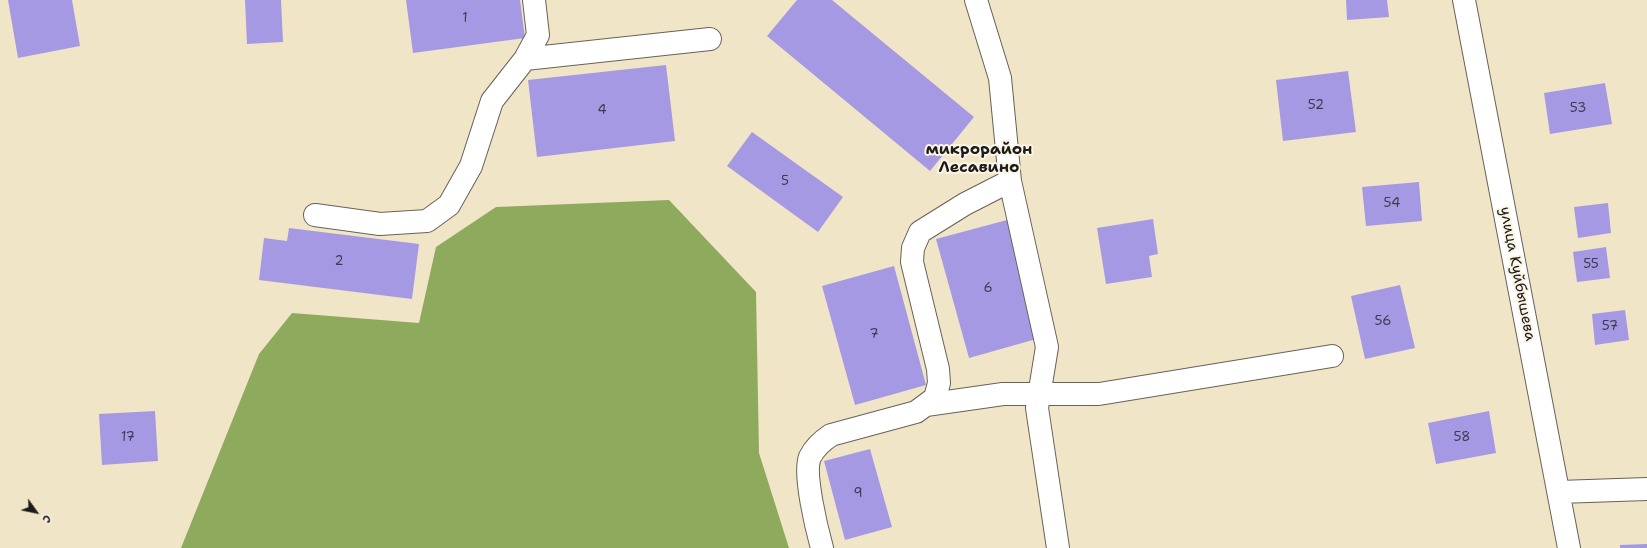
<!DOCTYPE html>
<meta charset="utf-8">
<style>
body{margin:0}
#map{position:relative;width:1647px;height:548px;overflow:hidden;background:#f1e5c8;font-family:"Shantell Sans",sans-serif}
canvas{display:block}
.north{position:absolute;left:16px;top:492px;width:40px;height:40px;-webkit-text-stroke:3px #fcf5e5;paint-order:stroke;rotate:123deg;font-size:11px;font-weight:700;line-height:16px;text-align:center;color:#1c1c1c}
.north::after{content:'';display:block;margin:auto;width:14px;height:18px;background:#1c1c1c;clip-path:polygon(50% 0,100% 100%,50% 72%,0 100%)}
</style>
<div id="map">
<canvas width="1647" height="548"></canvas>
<div class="north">С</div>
</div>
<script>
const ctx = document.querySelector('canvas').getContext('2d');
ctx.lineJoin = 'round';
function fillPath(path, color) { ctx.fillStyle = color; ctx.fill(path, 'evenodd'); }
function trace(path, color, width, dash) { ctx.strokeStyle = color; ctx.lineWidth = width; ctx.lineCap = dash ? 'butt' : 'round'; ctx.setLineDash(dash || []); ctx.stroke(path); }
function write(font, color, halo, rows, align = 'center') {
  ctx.font = font + ' "Shantell Sans",sans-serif'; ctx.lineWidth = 4; ctx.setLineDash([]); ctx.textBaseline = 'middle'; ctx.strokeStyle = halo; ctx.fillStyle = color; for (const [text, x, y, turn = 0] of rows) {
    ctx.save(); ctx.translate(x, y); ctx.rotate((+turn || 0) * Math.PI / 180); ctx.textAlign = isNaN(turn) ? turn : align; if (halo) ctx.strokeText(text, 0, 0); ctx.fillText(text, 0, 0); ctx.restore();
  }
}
fillPath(new Path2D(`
 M669 200 756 292 759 453 789 548H181L259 354 292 313 419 323 436 247 496 207Z`), '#8eaa5c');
fillPath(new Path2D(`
 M8 0H72L80 46 18 58Z
 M245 0H281L283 42 247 44Z
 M406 0H520L525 38 413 53Z
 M797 0H832L974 117 930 171 767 36Z
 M1346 0H1387L1389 17 1347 20Z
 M666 65 675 141 537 157 528 80Z
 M1348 71 1356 132 1283 141 1276 80Z
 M1605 83 1612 124 1550 134 1544 93Z
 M752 132 843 197 818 232 727 166Z
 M1419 182 1422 221 1366 226 1362 187Z
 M1608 203 1611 233 1578 238 1574 207Z
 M1153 219 1158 254 1149 256 1152 277 1106 284 1097 228Z
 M1007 220 1040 338 969 358 936 239Z
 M289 228 419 244 412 299 259 280 264 238 287 241Z
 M1606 247 1610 278 1577 282 1573 252Z
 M894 266 926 385 855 405 822 286Z
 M1400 285 1415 348 1365 359 1351 296Z
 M1625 310 1629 340 1595 345 1592 314Z
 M155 411 158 461 102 465 99 414Z
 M1489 411 1496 453 1436 464 1428 423Z
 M870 449 892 527 845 540 824 461Z
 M1647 544V548H1620V545Z`), '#a699e4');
const minor = new Path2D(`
 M976 0 1000 78 1010 181 1047 347 1037 408 1058 548
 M1464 0 1569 548
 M525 59 710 39
 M315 215 380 224 427 221 449 205 471 166 492 101 525 59 538 35 534 0
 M926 405 1003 394H1099L1332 356
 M1559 492 1647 489
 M822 548C817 530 803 473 810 457 815 447 822 441 831 435L916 412 935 398 939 383 938 369 912 262 913 248 920 232 965 204 1010 181`);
trace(minor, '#676258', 24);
trace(minor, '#fff', 22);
write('13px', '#3e3b4e', null, [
 ["1",465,19],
 ["52",1316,106],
 ["53",1578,109],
 ["4",602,111],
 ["5",785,182],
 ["54",1392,204],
 ["2",339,262],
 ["55",1591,265],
 ["6",988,289],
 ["56",1383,322],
 ["57",1610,327],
 ["7",874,335],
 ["17",128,438],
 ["58",1462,438],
 ["9",858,494]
]);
write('15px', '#1c1c1c', '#fcf5e5', [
 ["улица Куйбышева",1517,274,79]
]);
write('bold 16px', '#1c1c1c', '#fcf5e5', [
 ["микрорайон",979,150],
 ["Лесавино",979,168]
]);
</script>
